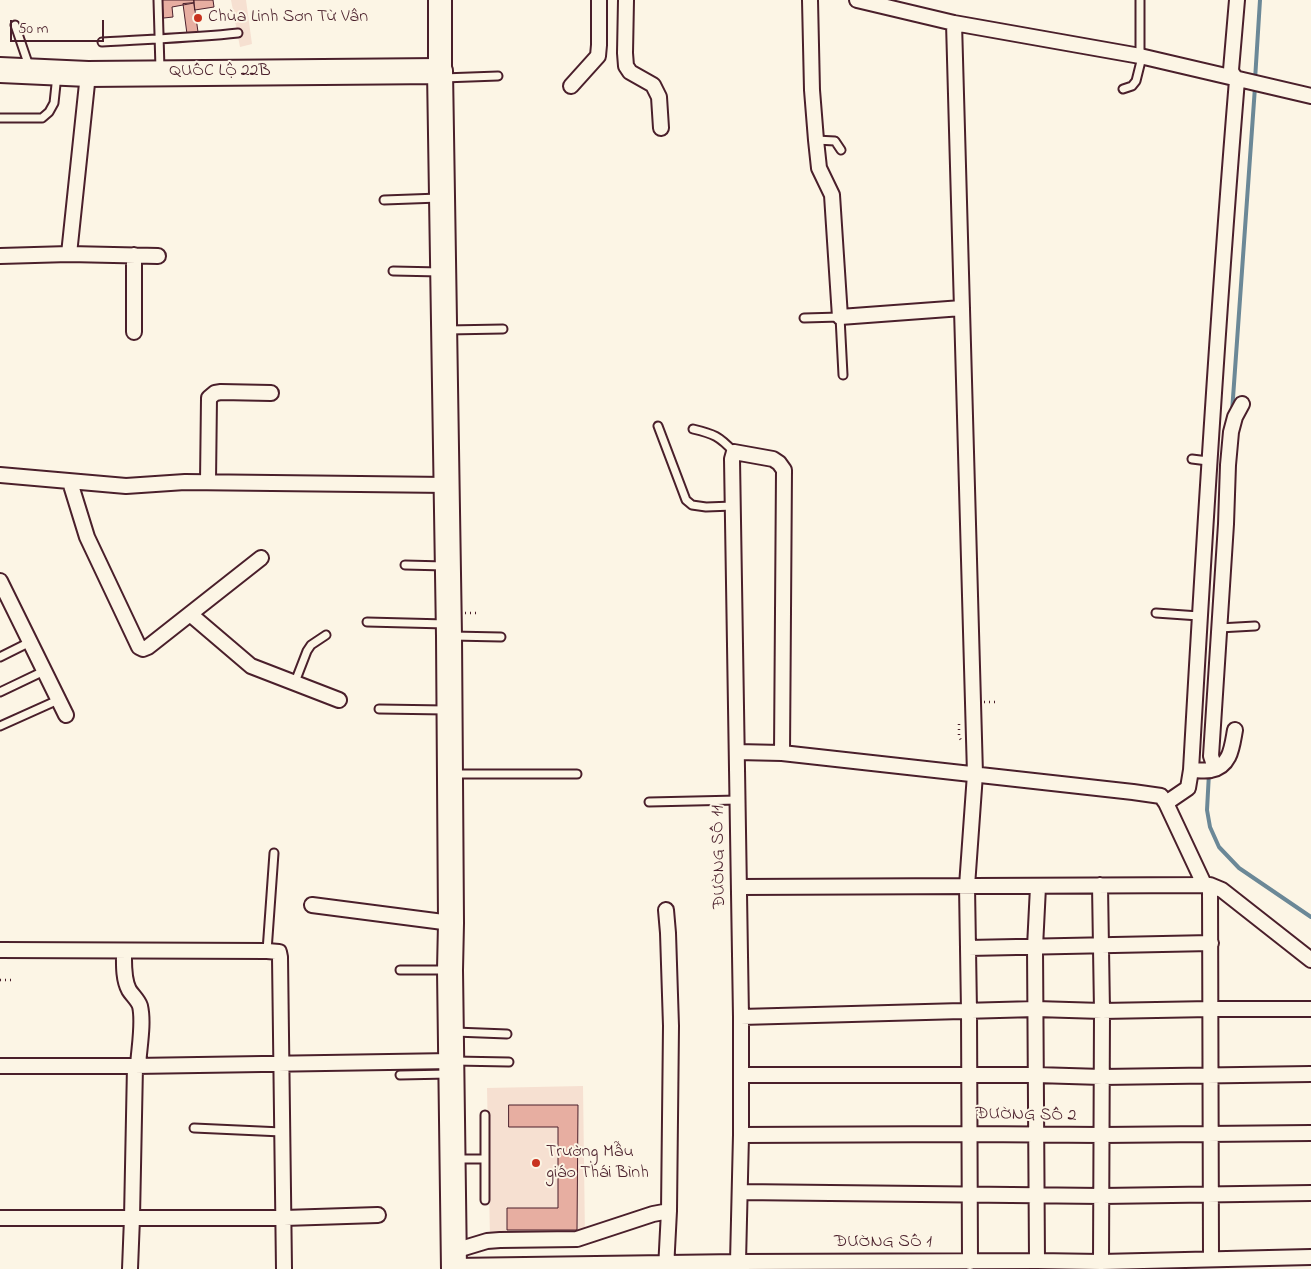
<!DOCTYPE html>
<meta charset="utf-8">
<style>
body{margin:0}
#map{position:relative;width:1311px;height:1269px;overflow:hidden;background:#fcf5e5;font-family:"Indie Flower",sans-serif}
canvas{display:block}
.scale{position:absolute;left:10px;top:20px;width:94px;height:22px;box-sizing:border-box;border:2px solid #4a1f2b;border-top:0;padding-left:6px;font-size:15px;line-height:18px;white-space:nowrap;color:#4a1f2b;-webkit-text-stroke:4px #fcf5e5;paint-order:stroke}
</style>
<div id="map">
<canvas width="1311" height="1269"></canvas>
<div class="scale">50 m</div>
</div>
<script>
const ctx = document.querySelector('canvas').getContext('2d');
ctx.lineJoin = 'round';
function fillPath(path, color) { ctx.fillStyle = color; ctx.fill(path, 'evenodd'); }
function trace(path, color, width, dash) { ctx.strokeStyle = color; ctx.lineWidth = width; ctx.lineCap = dash ? 'butt' : 'round'; ctx.setLineDash(dash || []); ctx.stroke(path); }
function write(font, color, halo, rows, align = 'center') {
  ctx.font = font + ' "Indie Flower",sans-serif'; ctx.lineWidth = 4; ctx.setLineDash([]); ctx.textBaseline = 'middle'; ctx.strokeStyle = halo; ctx.fillStyle = color; for (const [text, x, y, turn = 0] of rows) {
    ctx.save(); ctx.translate(x, y); ctx.rotate((+turn || 0) * Math.PI / 180); ctx.textAlign = isNaN(turn) ? turn : align; if (halo) ctx.strokeText(text, 0, 0); ctx.fillText(text, 0, 0); ctx.restore();
  }
}
fillPath(new Path2D(`
 M231 0H246L252 44 240 47Z
 M583 1086 585 1238 490 1239 487 1088Z`), '#f6e0d1');
trace(new Path2D(`
 M1255 80 1260 0
 M1232 412 1255 87
 M1209 773 1207 810 1210 827 1219 847 1239 868 1311 917`), '#6b8897', 4);
const building = new Path2D(`
 M162 0H194V3L172 7 173 17 164 18Z
 M194 0H213L214 7 195 10Z
 M194 3 198 32 187 34 183 4Z
 M509 1105H578L577 1230H507V1208H558V1127H509Z`);
fillPath(building, '#e7aea1');
trace(building, '#4a1f2b', 1);
const service = new Path2D(`
 M158 0 160 69
 M15 25 29 66
 M102 42C147 39 193 38 238 33
 M1140 56V0
 M443 78 498 76
 M1123 89 1132 86 1136 81 1142 57
 M0 118H42L49 112 54 103 57 75
 M816 140 835 141 841 150
 M384 200 439 198
 M393 271 441 272
 M804 318 840 317 843 375
 M447 330 503 329
 M658 426 686 500 692 505 706 507 733 506
 M693 429C714 434 719 436 734 452
 M1192 459 1208 461
 M405 565 445 566
 M1156 613 1199 616
 M367 622 446 624
 M1219 628 1255 626
 M452 636 501 637
 M0 657 30 642
 M295 682 307 651 311 645 326 635
 M0 692 44 671
 M379 709 446 710
 M0 726 58 700
 M453 774H577
 M649 802 738 800
 M267 951 274 853
 M400 970H447
 M455 1032 507 1034
 M454 1061 509 1062
 M400 1075 449 1074
 M485 1115V1200
 M194 1128 282 1132
 M456 1159H485`);
const minor = new Path2D(`
 M626 0 625 53 626 66 630 72 653 85 659 97 661 128
 M810 0 812 90 816 140 819 168 832 195 840 317 962 308
 M857 0 954 23 1140 56 1311 96
 M954 23 975 774 967 886 969 1011 970 1262
 M571 86 598 56 599 45V0
 M69 254 88 74
 M0 256 69 254 158 256
 M134 332V255
 M0 475 126 486 185 482 447 485
 M208 481 209 398 215 393 221 392 271 393
 M70 482 87 537 139 647 143 649 148 647 261 558
 M0 581 66 715
 M190 614 251 666 339 700
 M737 752 782 753 784 470 779 463 773 459 734 452 732 459 741 1017V1135L738 1262
 M782 753 1133 792 1161 796 1166 803 1204 884
 M1218 767 1213 762 1211 756 1226 524 1228 465 1231 432 1235 417 1242 404
 M1191 770C1197 770 1205 771 1211 770 1231 766 1232 746 1235 730
 M1166 803 1188 788 1191 770C1204 540 1218 310 1237 80L1232 73 1231 70 1237 0
 M1100 885 1102 1011 1101 1262
 M1210 885 1211 1259
 M739 887 1210 885 1222 890 1311 960
 M312 905 451 923
 M666 910 668 933 671 1026 669 1211 666 1269
 M968 948 1211 943
 M0 950 267 951 279 952 280 957 284 1269
 M124 951C124 963 123 979 129 990 132 995 138 1000 140 1006 144 1023 139 1048 138 1066
 M741 1017 1036 1009 1102 1011 1211 1009H1311
 M0 1066H135L452 1061
 M741 1075H1036L1102 1077 1311 1074
 M741 1135 970 1134 1102 1135 1311 1133
 M740 1192 1102 1196 1311 1193
 M0 1218H284L378 1215
 M454 1251 487 1241 500 1240 577 1239 653 1214 669 1211
 M1037 1261 1035 947 1038 887
 M454 1266 738 1262 1037 1261 1101 1262 1311 1257
 M130 1269 132 1218 135 1066`);
const primary = new Path2D(`
 M440 0V71`);
const trunk = new Path2D(`
 M0 70 88 74 440 71 449 636 451 923 450 970 454 1269`);
trace(service, '#4a1f2b', 11);
trace(minor, '#4a1f2b', 18);
trace(primary, '#4a1f2b', 26);
trace(trunk, '#4a1f2b', 28);
trace(new Path2D(`
 M465 613H478
 M984 702H995
 M959 724V737L961 740
 M0 980H13`), '#4a1f2b', 2.5, [1, 4]);
trace(service, '#fcf5e5', 7);
trace(minor, '#fcf5e5', 14);
trace(primary, '#fcf5e5', 22);
trace(trunk, '#fcf5e5', 24);
for (const [x, y, r, color] of [
 [198,18,5,"#c8321e"],
 [536,1163,5,"#c8321e"]
]) { const dot = new Path2D(); dot.arc(x, y, r, 0, 2 * Math.PI); ctx.fillStyle = color; ctx.fill(dot); trace(dot, '#fcf5e5', 2); }
write('18px', '#4a1f2b', '#fcf5e5', [
 ["Chùa Linh Sơn Từ Vân",208,18],
 ["Trường Mẫu",546,1153],
 ["giáo Thái Bình",546,1174]
], 'left');
write('18px', '#4a1f2b', '#fcf5e5', [
 ["QUỐC LỘ 22B",220,72],
 ["ĐƯỜNG SỐ 11",720,857,-91],
 ["ĐƯỜNG SỐ 2",1026,1116,1],
 ["ĐƯỜNG SỐ 1",883,1243]
]);
</script>
